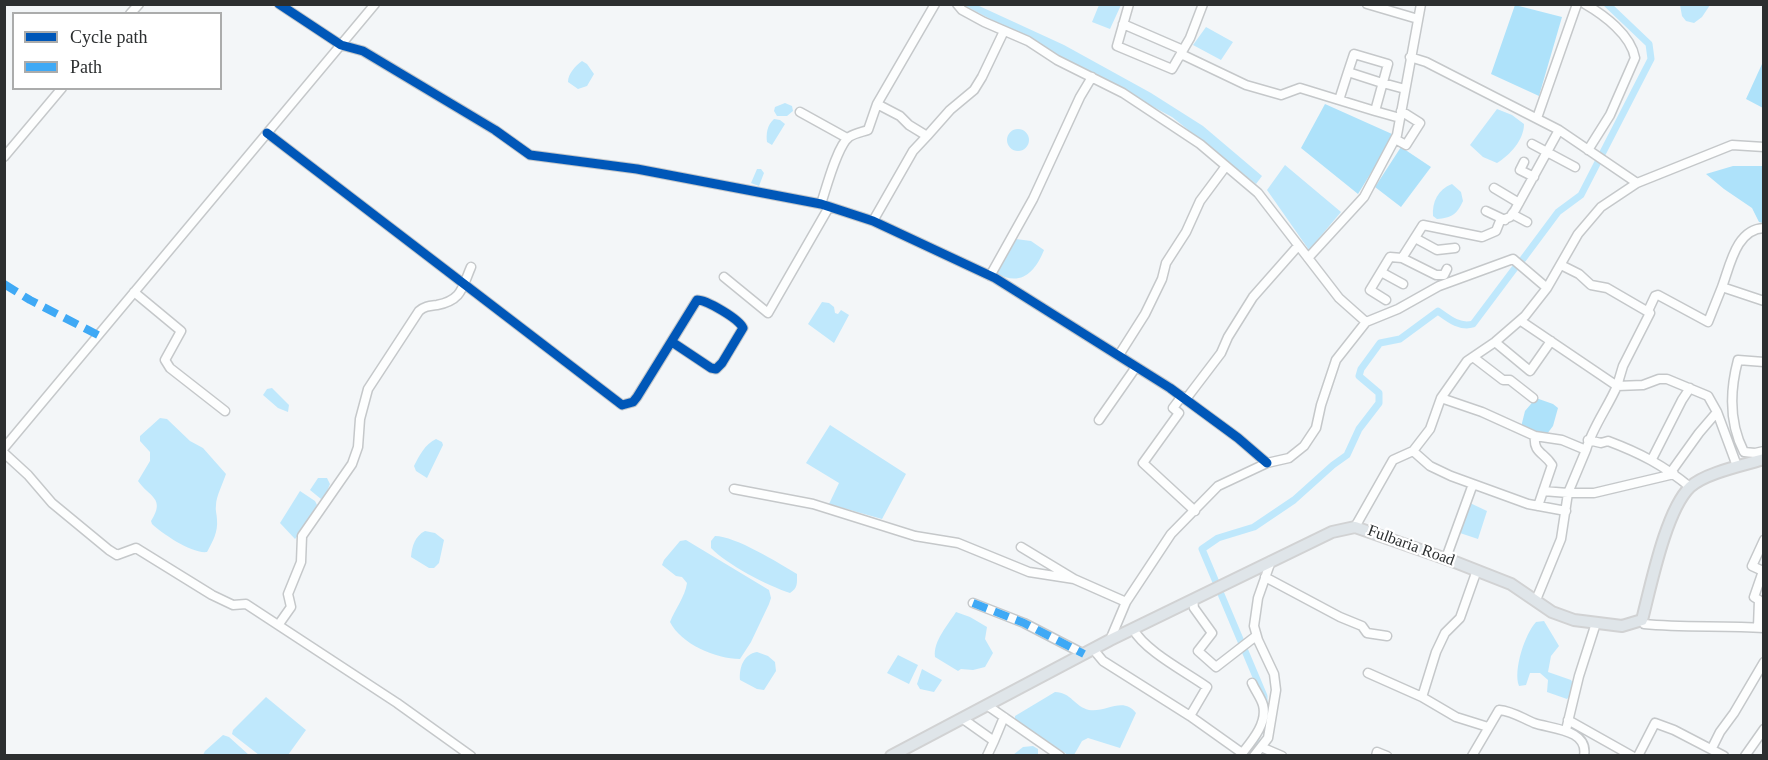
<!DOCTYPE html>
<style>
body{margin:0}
#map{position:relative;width:1768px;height:760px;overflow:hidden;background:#f3f6f8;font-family:Georgia,serif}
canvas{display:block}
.frame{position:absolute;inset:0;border:6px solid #2c2f30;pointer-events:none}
.legend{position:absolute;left:12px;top:12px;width:210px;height:78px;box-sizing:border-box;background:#fff;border:2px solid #abacac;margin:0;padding:8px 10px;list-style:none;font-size:18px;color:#2c2f30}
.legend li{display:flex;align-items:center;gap:12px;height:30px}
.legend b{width:30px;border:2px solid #abacac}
</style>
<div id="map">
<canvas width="1768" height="760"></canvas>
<div class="frame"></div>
<ul class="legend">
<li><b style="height:8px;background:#0057b8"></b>Cycle path</li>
<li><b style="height:8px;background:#3fa9f5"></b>Path</li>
</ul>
</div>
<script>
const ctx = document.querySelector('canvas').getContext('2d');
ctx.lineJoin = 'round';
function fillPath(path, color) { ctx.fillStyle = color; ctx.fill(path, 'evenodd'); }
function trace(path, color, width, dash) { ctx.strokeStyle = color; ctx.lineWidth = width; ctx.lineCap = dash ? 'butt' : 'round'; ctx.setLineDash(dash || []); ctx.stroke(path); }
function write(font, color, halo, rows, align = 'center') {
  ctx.font = font + ' Georgia,serif'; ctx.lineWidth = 4.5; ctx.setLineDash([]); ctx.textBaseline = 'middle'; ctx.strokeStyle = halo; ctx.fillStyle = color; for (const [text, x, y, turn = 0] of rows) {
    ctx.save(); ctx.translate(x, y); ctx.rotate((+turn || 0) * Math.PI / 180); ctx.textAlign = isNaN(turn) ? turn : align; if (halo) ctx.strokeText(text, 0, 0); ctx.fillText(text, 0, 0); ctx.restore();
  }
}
fillPath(new Path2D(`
 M1515 5 1562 17 1539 96 1491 74Z
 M1762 64 1764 65 1763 108 1746 99Z
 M1325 104 1392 134 1385 150 1358 194 1301 148Z
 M1401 147 1431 167 1401 207 1375 187Z
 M1733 166H1763V223L1759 222 1752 208 1724 189 1706 174Z
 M1536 398 1553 404 1558 408 1553 426 1547 434 1537 433 1521 427 1525 411Z`), '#aee2fa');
fillPath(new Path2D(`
 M964 5H977L1064 45 1151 93 1203 126 1262 176 1256 184 1172 117Z
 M1099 5H1121L1110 29 1092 22Z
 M1680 5V4L1710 5 1702 17 1694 23 1686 21 1682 16Z
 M1206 27 1233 42 1221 60 1193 45Z
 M582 61 587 64 594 74 587 86 578 89 568 82C568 74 575 66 582 61Z
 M785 103 792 106 793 111 787 116H777L774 111 775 107Z
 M1497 109 1512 115 1524 124C1524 140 1510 155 1497 163L1483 157 1470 145Z
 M774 119 780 120 785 124 772 145 767 142C766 134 767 125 774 119Z
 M1007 140a11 11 0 1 1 22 0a11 11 0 1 1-22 0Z
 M1285 165 1341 212 1309 250 1267 190Z
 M757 169H761L764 173 759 186 751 183Z
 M1452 184 1461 192 1463 201C1457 214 1452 218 1437 219L1433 216C1432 202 1438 189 1452 184Z
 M1016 239 1031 241 1044 250C1035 273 1020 287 996 273Z
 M822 302 829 303 834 307 835 313 838 314 841 310 849 315 834 343 808 324Z
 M272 388 289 405 288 412 278 408 263 395 267 389Z
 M160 418 167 419 190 441 203 448 226 474C223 483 216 497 216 505 215 510 217 515 217 520 218 532 213 541 207 552 192 554 163 534 152 524L151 521C166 498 149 497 138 481L150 461V452L140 441V436Z
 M830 425 906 474 882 519 829 504 839 483 806 463Z
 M436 439 442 442 443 445 427 478 416 471 414 466C419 456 425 444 436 439Z
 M318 478H327L330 484 325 496 321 499 310 490Z
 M300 491 315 501 317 505 303 530 295 539 280 523Z
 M1470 503 1487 511 1478 539 1460 533Z
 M425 531 435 533 444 540 439 563 434 568H429L411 557C412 546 415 536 425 531Z
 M715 536C735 536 779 563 797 574 797 583 798 588 790 593 768 586 726 564 711 548V541Z
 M686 540 769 590 771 598 769 604 751 642 740 659C716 659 681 644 670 622 675 609 685 597 687 583L682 577 676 576 662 565 664 560 680 541Z
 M956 612 970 617 987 627 985 639 993 653 985 667 973 670 961 669 958 671 935 657C933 641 948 625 956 612Z
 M1544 621 1559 646 1551 656 1548 672 1571 680 1573 683 1571 695 1567 699 1547 692 1548 680 1540 673H1530L1526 685 1519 686C1513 670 1525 634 1536 622Z
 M757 652 768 656 775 662 776 671 764 690 757 689 740 680C739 667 744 654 757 652Z
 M898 655 918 665 909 684 887 673Z
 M922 669 942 680 934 692 920 689 917 684Z
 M1055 692C1071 692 1075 707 1089 710 1106 713 1123 696 1136 713L1120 748 1088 738 1082 741 1074 755H1068L1015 720V716Z
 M266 697 306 730 288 755H259L232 734 233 730Z
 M223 735 229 737 249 755H203L205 751Z
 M1033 746 1038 749V755H1013L1023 747Z`), '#bfe8fc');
trace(new Path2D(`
 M1523 259 1558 212 1581 195 1651 59 1649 44 1607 4
 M1264 703V696L1202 549 1218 538 1254 527 1294 500 1333 465 1347 455 1359 429 1379 403V393L1359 376 1361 369 1380 343 1400 339 1438 311C1449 319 1460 328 1473 324L1515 268
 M1248 756 1256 739`), '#bfe8fc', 7);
const minor = new Path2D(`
 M279 4 341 45 363 51 495 130 530 155 637 169 821 204 873 221 995 278 1170 388 1238 438 1267 463
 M957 4 962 10 984 22 1028 41 1057 60 1123 93 1200 144 1258 193 1339 298 1366 322 1398 309 1439 286 1513 259 1547 288
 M1129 4 1117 46 1172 69 1190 38 1203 4
 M1367 4 1418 19
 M1585 4C1604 15 1631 35 1635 58L1610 115 1588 150
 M130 14 139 4
 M1123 24 1183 50
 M1181 54 1246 85 1281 95 1300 88 1339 100
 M1410 57 1426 62 1559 130 1637 183
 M1348 72 1339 100 1375 111 1388 64 1354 54 1348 72 1379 82 1405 89
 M1375 111 1400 118
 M800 112 847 138
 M1537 118 1577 4
 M267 133 622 405 633 402 637 397 697 300C707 300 739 319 743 328L722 363 716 369 711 368 672 342
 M927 136 950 110 974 90 982 77 1004 31
 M1395 139 1406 145 1420 123 1401 111
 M1532 144 1575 167
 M4 157 62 88
 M1524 162 1520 170 1534 177
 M1494 188 1519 203
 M821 204C826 189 837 146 849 137 855 133 862 132 868 130L877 104
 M1486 211 1505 220
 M1512 214 1527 222
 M873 221 913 151 927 136 909 125 900 116 877 104 935 4
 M1415 238 1437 250 1455 248
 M1308 258 1364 197 1397 135 1421 4
 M1402 258 1436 275H1444L1447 269
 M1561 265 1579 274 1591 285 1607 288 1650 313 1623 366 1617 386 1643 385 1659 379H1667L1708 396 1717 412 1737 466
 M1381 272 1403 284
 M990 276 1033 199 1080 97 1092 77
 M724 277 768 313 829 207
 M1722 287C1730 266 1736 229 1764 228
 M134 292 181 331 165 360 170 368 225 411
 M1386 300 1370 290 1390 257 1402 258 1423 225 1482 237 1496 231 1500 221 1510 217 1515 210 1559 130
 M1648 311 1655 296 1658 295 1708 322 1722 287 1764 301
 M1495 342 1530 371 1551 341
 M1119 355 1145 314 1162 279 1166 263 1186 232 1200 201 1226 166
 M1473 357 1503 380H1510L1533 398
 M1764 362 1738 360C1730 390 1729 423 1744 452L1755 453 1764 451
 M1182 396 1173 408 1179 413 1143 463 1195 511
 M1441 398 1482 412 1535 436 1562 440 1586 450C1592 428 1608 407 1617 386L1521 321
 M1186 399 1221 353 1228 337 1253 297 1298 246
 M1099 420 1136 367
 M1535 436C1533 453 1544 452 1552 465L1538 506
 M1588 440 1601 443 1608 441C1640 453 1663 465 1690 487
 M4 448 375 4
 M1413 451 1430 466 1451 476 1528 504 1566 511
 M4 453 28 475 52 503 109 550 117 555 136 548 212 595 233 605 246 604 397 703 471 756
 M1652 459 1682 400 1690 388
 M1671 472 1699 433 1717 412
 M734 489 813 504 915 536 958 543 1029 572 1074 579
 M1543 491 1568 493H1594L1674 474
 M1355 527 1393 460 1413 451 1430 429 1441 398 1467 361 1495 342 1525 316 1547 288 1578 234 1601 207 1637 183 1732 145 1764 147
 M1021 547 1074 579 1126 602
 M1446 558 1473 484
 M1265 577 1340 617 1362 626 1367 633 1387 636
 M1193 600 1194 608 1212 633 1198 651 1216 667 1256 636
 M1536 600 1561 539 1568 493 1586 450
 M973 603 1024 623 1084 654
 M1642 620 1644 624C1684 628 1724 625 1764 628
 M279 624 291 607 288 594 301 562 302 536 352 464 358 447 360 419 368 389 419 311C425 306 429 306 437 305 462 300 462 288 471 267
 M1758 627 1759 600 1754 597 1763 571 1752 566 1764 540
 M1133 629C1145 651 1186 672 1207 687L1190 716
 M1110 640 1126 602 1171 534 1218 486 1267 463 1289 458 1304 446 1316 428 1321 405 1336 360 1366 322
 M1093 649 1103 661 1190 716 1242 753
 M1368 673 1422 697 1456 717 1488 727
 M1422 697 1436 652 1445 633 1460 618 1477 570
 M988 706 1060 756
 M963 719 994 741 1004 717
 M1568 720 1632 756
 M1566 730 1579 676 1596 623
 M1261 747 1282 756
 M1712 748 1720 732 1734 713 1764 662
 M987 756 994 741
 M1240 756C1250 743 1268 724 1263 705 1261 698 1255 690 1252 683
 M1254 756 1268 738 1276 690 1274 674 1258 640 1254 626 1258 598 1271 561
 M1376 756 1377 752 1387 756
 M1472 756 1499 710C1512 711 1522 718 1534 723 1551 729 1589 729 1584 756
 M1638 756 1655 723 1674 730 1724 756
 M1745 756 1764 729`);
const major = new Path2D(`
 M891 756 1110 640 1332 532 1355 527 1455 562 1511 584 1552 612 1574 620 1622 626 1642 620C1651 585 1666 510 1690 487 1705 473 1744 465 1764 459`);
trace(minor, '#c5c8ca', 11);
trace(major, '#d1d2d3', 14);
trace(minor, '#fdfefe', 8);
trace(major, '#dfe5e9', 10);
trace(new Path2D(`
 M4 284 30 300 98 335
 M973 603 1024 623 1084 654`), '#3fa9f5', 8, [15, 8]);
trace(new Path2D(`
 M279 4 341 45 363 51 495 130 530 155 637 169 821 204 873 221 995 278 1170 388 1238 438 1267 463
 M267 133 622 405 633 402 637 397 697 300C707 300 739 319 743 328L722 363 716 369 711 368 672 342`), '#0057b8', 9);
write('16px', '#2c2f30', '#fff', [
 ["Fulbaria Road",1411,546,20]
]);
</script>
